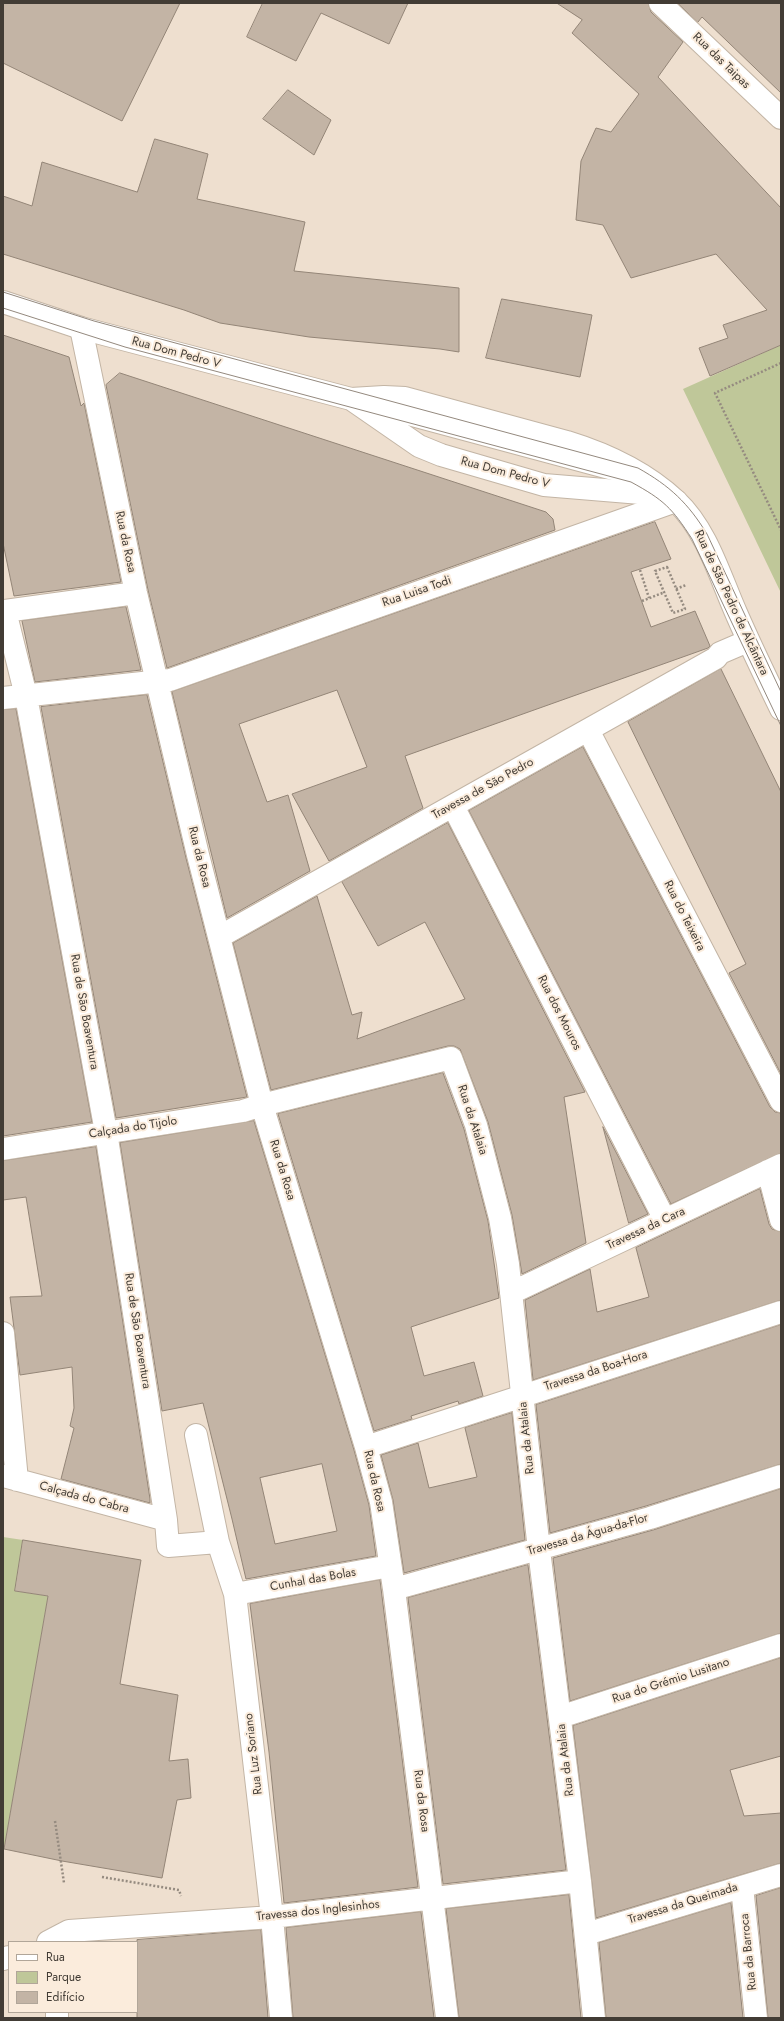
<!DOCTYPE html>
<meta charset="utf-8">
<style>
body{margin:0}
#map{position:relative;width:784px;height:2021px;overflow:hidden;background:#eedfcf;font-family:Jost,sans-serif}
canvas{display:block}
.frame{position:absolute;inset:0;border:4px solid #423c35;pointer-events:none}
.legend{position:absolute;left:8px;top:1941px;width:130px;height:72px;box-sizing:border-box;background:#fbecdc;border:1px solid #b1a699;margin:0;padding:5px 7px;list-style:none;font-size:12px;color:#423c35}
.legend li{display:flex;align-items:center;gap:8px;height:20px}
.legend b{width:20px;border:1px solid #b1a699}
</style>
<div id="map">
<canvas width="784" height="2021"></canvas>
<div class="frame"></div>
<ul class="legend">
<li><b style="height:5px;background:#fff"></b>Rua</li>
<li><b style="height:11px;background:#bfc799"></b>Parque</li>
<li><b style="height:11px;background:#c3b4a5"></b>Edifício</li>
</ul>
</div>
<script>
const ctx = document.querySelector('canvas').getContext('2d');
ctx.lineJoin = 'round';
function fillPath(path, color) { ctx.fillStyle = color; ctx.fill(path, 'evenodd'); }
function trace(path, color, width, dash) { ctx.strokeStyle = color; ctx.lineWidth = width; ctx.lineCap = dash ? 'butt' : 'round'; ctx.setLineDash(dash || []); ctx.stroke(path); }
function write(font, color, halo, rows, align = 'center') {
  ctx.font = font + ' Jost,sans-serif'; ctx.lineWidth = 4; ctx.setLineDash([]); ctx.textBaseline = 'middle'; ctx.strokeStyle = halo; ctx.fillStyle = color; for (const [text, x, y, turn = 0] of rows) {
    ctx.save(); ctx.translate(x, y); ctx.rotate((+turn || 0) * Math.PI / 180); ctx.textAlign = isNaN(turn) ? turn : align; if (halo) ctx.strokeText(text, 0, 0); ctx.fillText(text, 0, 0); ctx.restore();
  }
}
fillPath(new Path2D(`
 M781 345V593L683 389Z
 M3 1537 23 1540 15 1591 48 1596 4 1849Z`), '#bfc799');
const building = new Path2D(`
 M3 3H180L122 121 3 63Z
 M263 3H408L389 44 321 13 296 61 247 37Z
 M557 3H648L651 12 683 42 658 77 781 208V345L710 376 699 348 728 338 723 325 767 310 716 254 631 278 603 225 576 220 581 161 596 128 611 132 639 94 572 33 582 20Z
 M678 3H781V93L702 17 698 22Z
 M288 90 331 120 314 155 263 119Z
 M155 139 208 154 197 199 305 222 294 271 459 288V352L440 349 309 337 220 323 184 310 3 254V196L32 206 42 162 137 192Z
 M502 299 592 315 580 377 486 358Z
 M3 335 69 357 81 406 84 403 121 582 14 596 3 543Z
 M120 373 546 512 553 519 555 530 167 668 148 590 106 385Z
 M655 522 671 559 631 572 651 627 695 611 710 646 708 648 405 756 423 808 329 861 292 794 367 767 337 690 239 724 267 802 288 795 310 871 227 918 172 692Z
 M126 607 141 670 35 682 22 621Z
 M721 669 781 792V1074L729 973 746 964 628 722Z
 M147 695 186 858 247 1097 116 1118 41 707Z
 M16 709 92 1122 3 1136V710Z
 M583 747 770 1107 775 1112 781 1113V1153L671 1204 469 811Z
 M448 823 585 1092 564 1097 586 1243 522 1274 512 1215 488 1122 460 1049 454 1046H448L271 1090 233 943 317 896 352 1015 362 1012 357 1039 465 999 425 922 378 946 342 882Z
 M443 1073 464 1129 488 1221 499 1298 411 1327 424 1376 474 1362 483 1396 459 1404 458 1401 411 1416 412 1419 374 1431 278 1114Z
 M254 1121 354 1450 369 1505 376 1556 246 1579 232 1519 203 1403 162 1411 120 1143ZM322 1464 337 1531 275 1544 260 1478Z
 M603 1127 648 1214 629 1223Z
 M96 1147 150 1499V1503L61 1479 74 1428 70 1426 74 1408 72 1367 20 1375 10 1297 42 1296 26 1197 3 1200V1161Z
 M760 1189 769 1224 772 1229 781 1232V1300L533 1380 525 1300 590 1269 597 1312 649 1297 636 1248Z
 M781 1325V1464L646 1506 550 1533 536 1405Z
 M512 1413 525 1540 404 1573 393 1500 381 1455 418 1443 429 1488 477 1477 465 1428Z
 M781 1489V1633L570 1701 553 1558 653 1530Z
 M23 1540 141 1560 120 1684 178 1695 169 1761 188 1759 191 1798 177 1800 162 1878 62 1861 4 1849 48 1596 15 1591Z
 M528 1565 566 1870 443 1884 408 1598Z
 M380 1580 418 1887 284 1903 269 1752 250 1604Z
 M781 1658V1756L730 1770 744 1816 781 1813V1863L596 1918 573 1726Z
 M781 1888V2018H768L756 1896Z
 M569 1895 581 2018H459L446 1909Z
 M731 1903 743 2018H606L599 1943Z
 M421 1912 434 2018H293L286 1928Z
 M261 1930 268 2018H137V1940Z`);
fillPath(building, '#c3b4a5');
trace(building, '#938577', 1);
const minor = new Path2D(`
 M660 3 781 118
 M81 328 136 593 198 855 262 1105 366 1447 381 1502 394 1589 447 2018
 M356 400 624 472
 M136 593 5 611 26 696 106 1132 166 1520 168 1546 218 1542 235 1594 272 1917 281 2018
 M3 698 170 680 676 501
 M588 730 781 1101
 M453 806 665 1220
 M219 937 716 658 720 653 748 641
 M3 1149 243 1111 262 1105 451 1058 476 1125 500 1218 508 1264 539 1550 580 1881 594 2018
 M768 1171 781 1220
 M511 1293 781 1165
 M3 1333 17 1480
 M196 1435 218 1542
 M366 1447 781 1312
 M3 1476 166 1520
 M394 1589 650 1518 781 1476
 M235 1594 390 1566
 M560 1717 781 1645
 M742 1887 756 2018
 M586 1934 781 1875
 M48 1942 69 1931 272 1917 580 1881
 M3 1959 9 1957
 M57 2012V2018`);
const major = new Path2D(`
 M3 302 81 328 351 399 384 397 405 398 567 442C606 454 645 472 676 501 707 530 720 577 737 615 751 647 766 678 781 709
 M351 399 419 446 441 455 544 485 653 494 669 499`);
trace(minor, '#c3b5a5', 24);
trace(major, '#c3b5a5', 24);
trace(new Path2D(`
 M781 363 715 393 781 530
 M667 567 685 609 673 613 655 571Z
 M640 570 649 598
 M676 589 686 585
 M642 601 665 592
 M55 1821 64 1883
 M102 1877 179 1890 181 1896`), '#958b80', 2.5, [2, 2]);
trace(minor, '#fff', 22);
trace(major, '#fff', 22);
trace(new Path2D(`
 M3 292 94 321 638 468C670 486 688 503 707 534L781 692
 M3 308 125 347 631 482C664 500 672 508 692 539L781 726`), '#94897e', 1);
write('12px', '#423c35', '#fbecdc', [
 ["Rua das Taipas",721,61,44],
 ["Rua Dom Pedro V",176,353,15],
 ["Rua Dom Pedro V",505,473,15],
 ["Rua da Rosa",125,542,78],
 ["Rua Luisa Todi",417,592,-19],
 ["Rua de São Pedro de Alcântara",731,603,65],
 ["Travessa de São Pedro",483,789,-29],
 ["Rua da Rosa",199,857,76],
 ["Rua do Teixeira",684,916,63],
 ["Rua de São Boaventura",84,1012,80],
 ["Rua dos Mouros",559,1013,63],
 ["Rua da Atalaia",472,1120,72],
 ["Calçada do Tijolo",133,1128,-9],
 ["Rua da Rosa",282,1170,73],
 ["Travessa da Cara",646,1229,-25],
 ["Rua de São Boaventura",137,1331,81],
 ["Travessa da Boa-Hora",596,1371,-18],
 ["Rua da Atalaia",527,1438,-96],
 ["Rua da Rosa",374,1481,77],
 ["Calçada do Cabra",84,1498,15],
 ["Travessa da Água-da-Flor",588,1535,-16],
 ["Cunhal das Bolas",313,1580,-10],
 ["Rua do Grémio Lusitano",671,1681,-18],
 ["Rua Luz Soriano",254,1754,-97],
 ["Rua da Atalaia",566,1760,-97],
 ["Rua da Rosa",421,1801,83],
 ["Travessa da Queimada",683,1904,-17],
 ["Travessa dos Inglesinhos",318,1911,-6],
 ["Rua da Barroca",749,1952,-96]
]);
</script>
